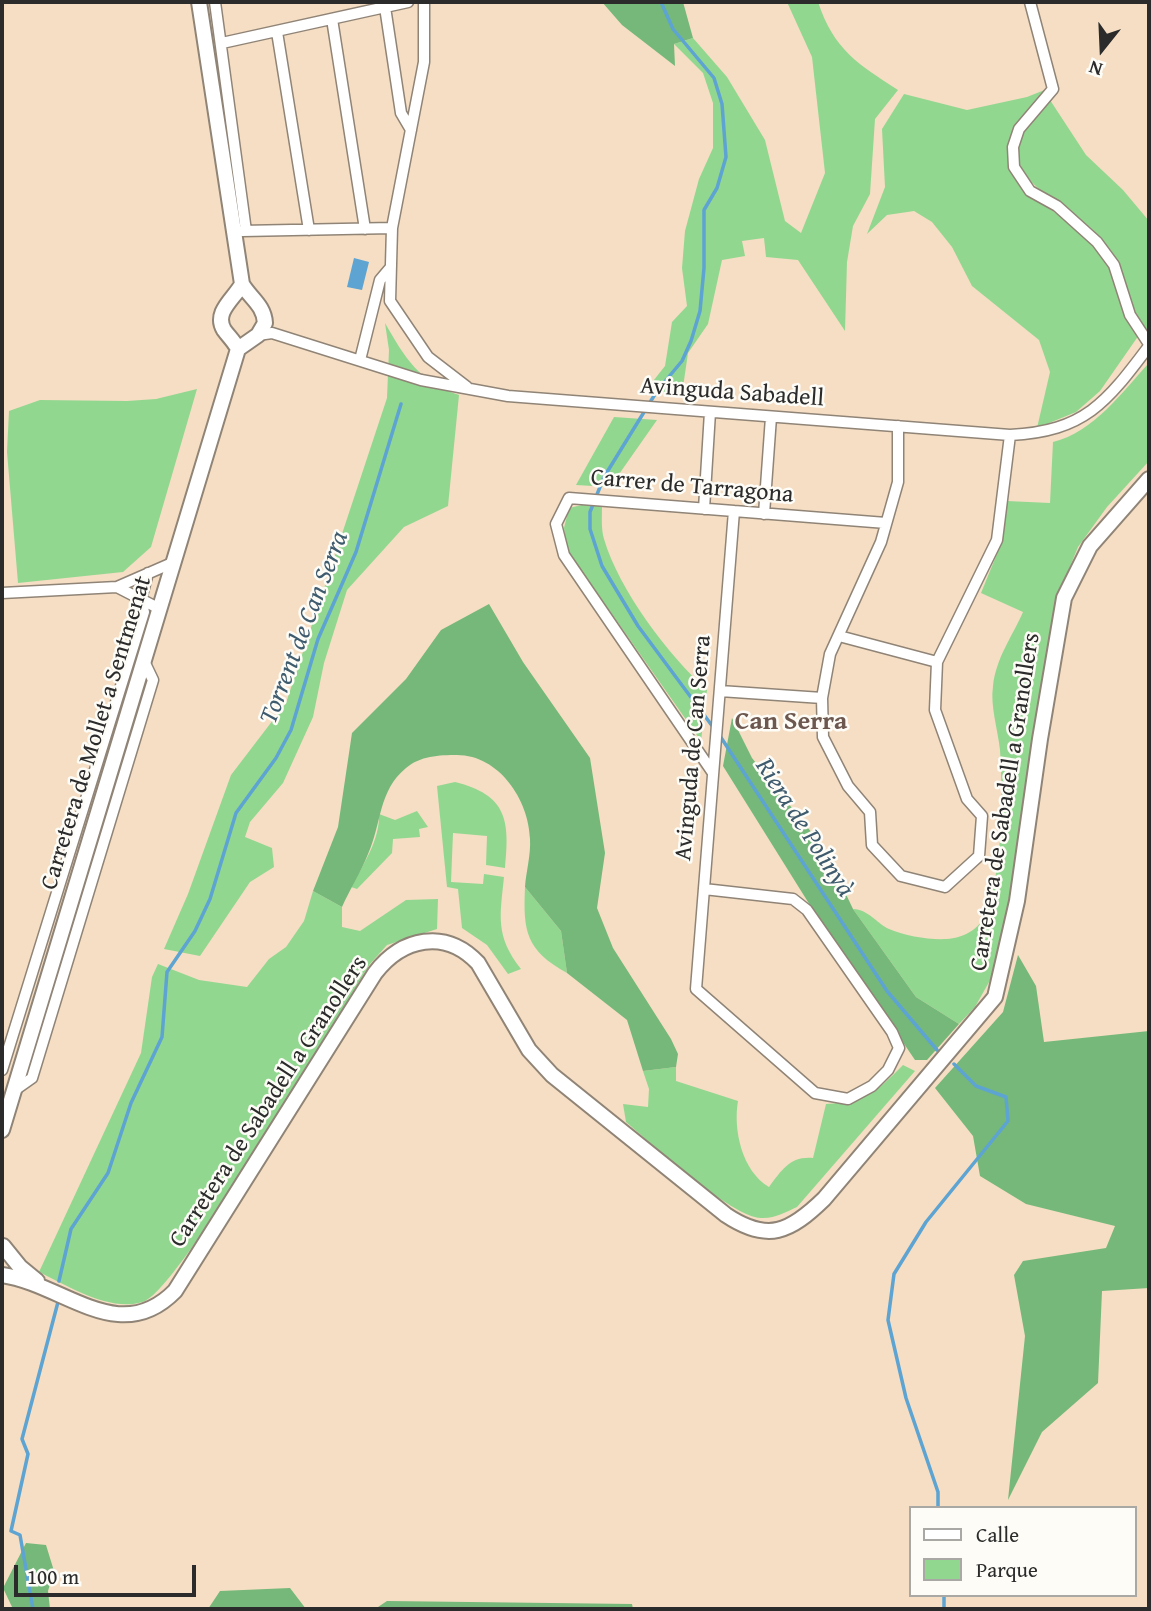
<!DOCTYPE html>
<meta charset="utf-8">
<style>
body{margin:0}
#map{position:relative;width:1151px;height:1611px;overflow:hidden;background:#f5dec3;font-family:"Gentium Book Plus",serif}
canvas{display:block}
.frame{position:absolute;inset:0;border:4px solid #2b2b2b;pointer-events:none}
.legend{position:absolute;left:909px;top:1506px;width:228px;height:91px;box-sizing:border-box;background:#fdfcf7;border:2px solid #a9a8a5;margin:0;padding:9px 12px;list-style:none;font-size:21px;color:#2b2b2b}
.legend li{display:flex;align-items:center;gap:14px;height:35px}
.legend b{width:35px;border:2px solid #a9a8a5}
.north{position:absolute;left:1067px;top:14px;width:70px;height:70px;-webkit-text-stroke:5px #fdfcf7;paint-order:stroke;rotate:198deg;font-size:19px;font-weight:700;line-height:28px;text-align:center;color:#2b2b2b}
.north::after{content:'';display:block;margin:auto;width:24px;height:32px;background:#2b2b2b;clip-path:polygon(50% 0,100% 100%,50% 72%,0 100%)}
.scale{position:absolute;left:14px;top:1565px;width:182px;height:32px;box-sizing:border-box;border:4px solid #2b2b2b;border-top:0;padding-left:9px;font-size:21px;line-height:24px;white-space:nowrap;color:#2b2b2b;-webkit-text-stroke:5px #fdfcf7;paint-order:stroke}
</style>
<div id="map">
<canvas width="1151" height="1611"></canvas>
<div class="frame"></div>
<ul class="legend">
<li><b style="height:9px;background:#fff"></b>Calle</li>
<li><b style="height:19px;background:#92d790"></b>Parque</li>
</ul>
<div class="north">N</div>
<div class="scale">100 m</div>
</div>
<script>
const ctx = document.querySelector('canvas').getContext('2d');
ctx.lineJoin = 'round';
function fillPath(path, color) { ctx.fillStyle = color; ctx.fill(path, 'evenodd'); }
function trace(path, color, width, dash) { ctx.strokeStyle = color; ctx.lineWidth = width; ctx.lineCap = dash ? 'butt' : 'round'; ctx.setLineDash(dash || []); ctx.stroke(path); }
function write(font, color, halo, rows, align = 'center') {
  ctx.font = font + ' "Gentium Book Plus",serif'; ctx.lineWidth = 5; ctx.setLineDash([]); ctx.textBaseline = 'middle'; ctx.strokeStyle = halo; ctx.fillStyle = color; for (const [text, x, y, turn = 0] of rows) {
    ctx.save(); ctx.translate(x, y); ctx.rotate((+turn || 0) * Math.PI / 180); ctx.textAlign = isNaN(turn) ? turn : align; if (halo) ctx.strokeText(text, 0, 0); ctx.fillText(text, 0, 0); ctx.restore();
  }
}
fillPath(new Path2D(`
 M787 2H818C834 50 858 64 898 90L875 119 870 194 853 226 847 262 845 331 798 260 766 257 764 238 742 241 745 256 722 260 708 324 688 353 682 394 646 390 665 366 672 322 687 306 682 268 685 231 699 179 713 148V103L703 73 674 44 693 38 727 77 765 140 785 221 801 233 825 173 812 57Z
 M1047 89 1015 129 1010 170C1028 202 1068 216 1094 244 1117 270 1119 307 1139 335L1100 391 1076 412 1037 428 1050 372 1039 340 972 286 952 247 932 222 914 211 887 215 867 234 885 187 882 129 904 94 967 110 1027 97Z
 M1050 100 1086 155 1123 190 1149 221 1147 334C1129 304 1123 270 1103 241 1078 206 992 182 1025 129 1032 119 1042 109 1050 100Z
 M385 323C405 358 419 382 459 395L448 506 404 527 347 590 324 663 313 717 283 783 250 822 245 837 272 848 274 867 250 882 200 956 164 949 188 894 231 775 286 703 387 398 389 350Z
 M1149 363V461L1107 507 1078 547 1062 586 1048 650 1005 929 993 975 975 1007 959 1024 916 997 853 909C869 910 875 922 889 929 906 936 928 940 947 939 962 938 979 930 985 915 1003 873 1003 795 1000 750 998 730 990 706 993 686 996 658 1012 637 1023 612L981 593 1001 544 1007 501 1050 503 1053 442C1094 432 1122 392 1149 363Z
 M197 389 151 547 123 572 18 583 7 452 9 411 40 400 127 401 156 399Z
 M614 417 657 420 610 487 576 485Z
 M582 505 602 506C602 516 601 529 604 539 619 590 668 655 707 690L701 741 567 550 564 528 569 508Z
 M455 782C507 795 510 820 505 868L486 865 487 836 453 833 451 882 483 884 484 874 504 877C500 916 495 936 521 969L508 974 487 945 462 928 458 889 447 887 437 786Z
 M417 811 428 827 419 829 420 837 393 839 392 853 357 889 351 887C363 865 380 840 379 814L395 820Z
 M525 887 561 931 567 973C526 950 523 932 525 887Z
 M313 891 342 907V927L360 931 406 900 438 899 437 929 387 945 370 964C338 1015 182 1285 145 1301 113 1314 68 1286 39 1272L141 1053 152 977 158 964 199 980 247 987 269 959 286 947 304 921Z
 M903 1065 915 1071 797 1207C786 1212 774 1219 761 1218 731 1217 652 1144 626 1122L623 1104 648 1107 649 1089 643 1071 676 1067V1081L738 1101C733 1130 742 1171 769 1187 782 1170 790 1156 813 1158L826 1104C867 1101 874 1094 903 1065Z`), '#92d790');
fillPath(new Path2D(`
 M602 2H683L693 38 674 44 675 66 622 25Z
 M489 604 523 662 590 758 605 853 597 908 613 948 671 1039 678 1054 676 1067 643 1071 627 1020 567 973 561 931 525 887C526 872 531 855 530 839 529 800 499 755 457 755 439 755 420 756 406 768 378 791 382 823 368 854 361 872 350 889 342 907L313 891 338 827 352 733 406 679 441 630Z
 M732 718 752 758 824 848 853 909 916 997 959 1024 927 1060H915L813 910 723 766Z
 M1018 955 1036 986 1044 1042 1149 1031V1288L1102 1291 1098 1383 1042 1432 1008 1500 1025 1336 1014 1275 1023 1261 1106 1248 1115 1226 1026 1204 980 1176 973 1136 935 1088 1003 1012Z
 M26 1543 46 1545 54 1571 48 1591 50 1609H13L3 1588Z
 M290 1588 306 1609H208L220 1591Z
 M387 1601 632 1604 633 1609H375Z`), '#75b87a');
fillPath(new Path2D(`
 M354 258 369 262 362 290 347 287Z`), '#5da4d3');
trace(new Path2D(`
 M661 2 673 29 714 78 722 104 726 157 717 188 704 210V268L700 311 691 341 682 361 657 391 604 477 590 512V529L602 566 638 626 713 727
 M720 736 887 991 937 1050
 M59 1281 71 1229 108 1173 131 1103 162 1037 167 972 195 931 210 899 236 813 276 758 291 730 318 639 356 552 401 404
 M938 1508V1492L906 1398 888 1320 894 1274 926 1222 1008 1121 1006 1097 976 1086 954 1064
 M944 1595V1609
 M33 1609 20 1535 11 1531 28 1454 22 1439 58 1302`), '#5da4d3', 3.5);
const street = new Path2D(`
 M215 2 246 231
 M424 2V62L392 228 390 301 428 357 467 387
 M1030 2 1053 89 1019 129 1013 147 1014 167 1030 191 1057 206 1097 242 1114 265 1130 315 1149 344
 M385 7 401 113 411 130
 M332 19 365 229
 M277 32 309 230
 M222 43 408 2
 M242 231 392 228
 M258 335 272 333 421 380 508 396 1010 435C1085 431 1106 403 1149 346
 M360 360 380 280 391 267
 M898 426V482L881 542 830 654 822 698 823 737 848 786 870 812 872 845 901 876 945 887 979 856 982 816 967 799 935 710 937 662 997 540 1010 435
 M704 509 710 412
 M764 514 771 417
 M117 587 158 608
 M2 593 117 587 172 563
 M839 636 937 662
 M720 691 822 698
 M713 773 564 555 556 524 569 498 886 523
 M704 889 793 899 807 910 892 1032 899 1048 888 1070 872 1086 848 1099 815 1093 696 989 734 511
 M2 1070 144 612 141 599 148 573
 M15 1090 32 1078 153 680 143 659`);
const secondary = new Path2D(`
 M238 349C234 341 229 337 224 330 213 312 235 298 242 284
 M2 1130 238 349 258 335 265 323C264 305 250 298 242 284L199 2
 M3 1246 20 1267 37 1281
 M2 1275C64 1284 119 1348 175 1291L375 973C402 938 445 928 478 963L529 1050 552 1075 726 1215C768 1243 790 1232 824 1199L995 997 1017 901 1040 739 1064 598 1090 546 1149 479`);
trace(street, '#908477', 13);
trace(secondary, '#908477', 18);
trace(street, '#fff', 10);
trace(secondary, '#fff', 14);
write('24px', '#2b2b2b', '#fdfcf7', [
 ["Avinguda Sabadell",732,393,4],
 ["Carrer de Tarragona",692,487,5],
 ["Carretera de Mollet a Sentmenat",97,733,-73],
 ["Avinguda de Can Serra",694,748,-85],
 ["Carretera de Sabadell a Granollers",1006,802,-81],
 ["Carretera de Sabadell a Granollers",269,1102,-57]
]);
write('italic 26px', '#3f5b6e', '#fdfcf7', [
 ["Torrent de Can Serra",305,628,-69],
 ["Riera de Polinyà",804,828,57]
]);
write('bold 26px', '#6d5850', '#fdfcf7', [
 ["Can Serra",791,722]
]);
</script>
